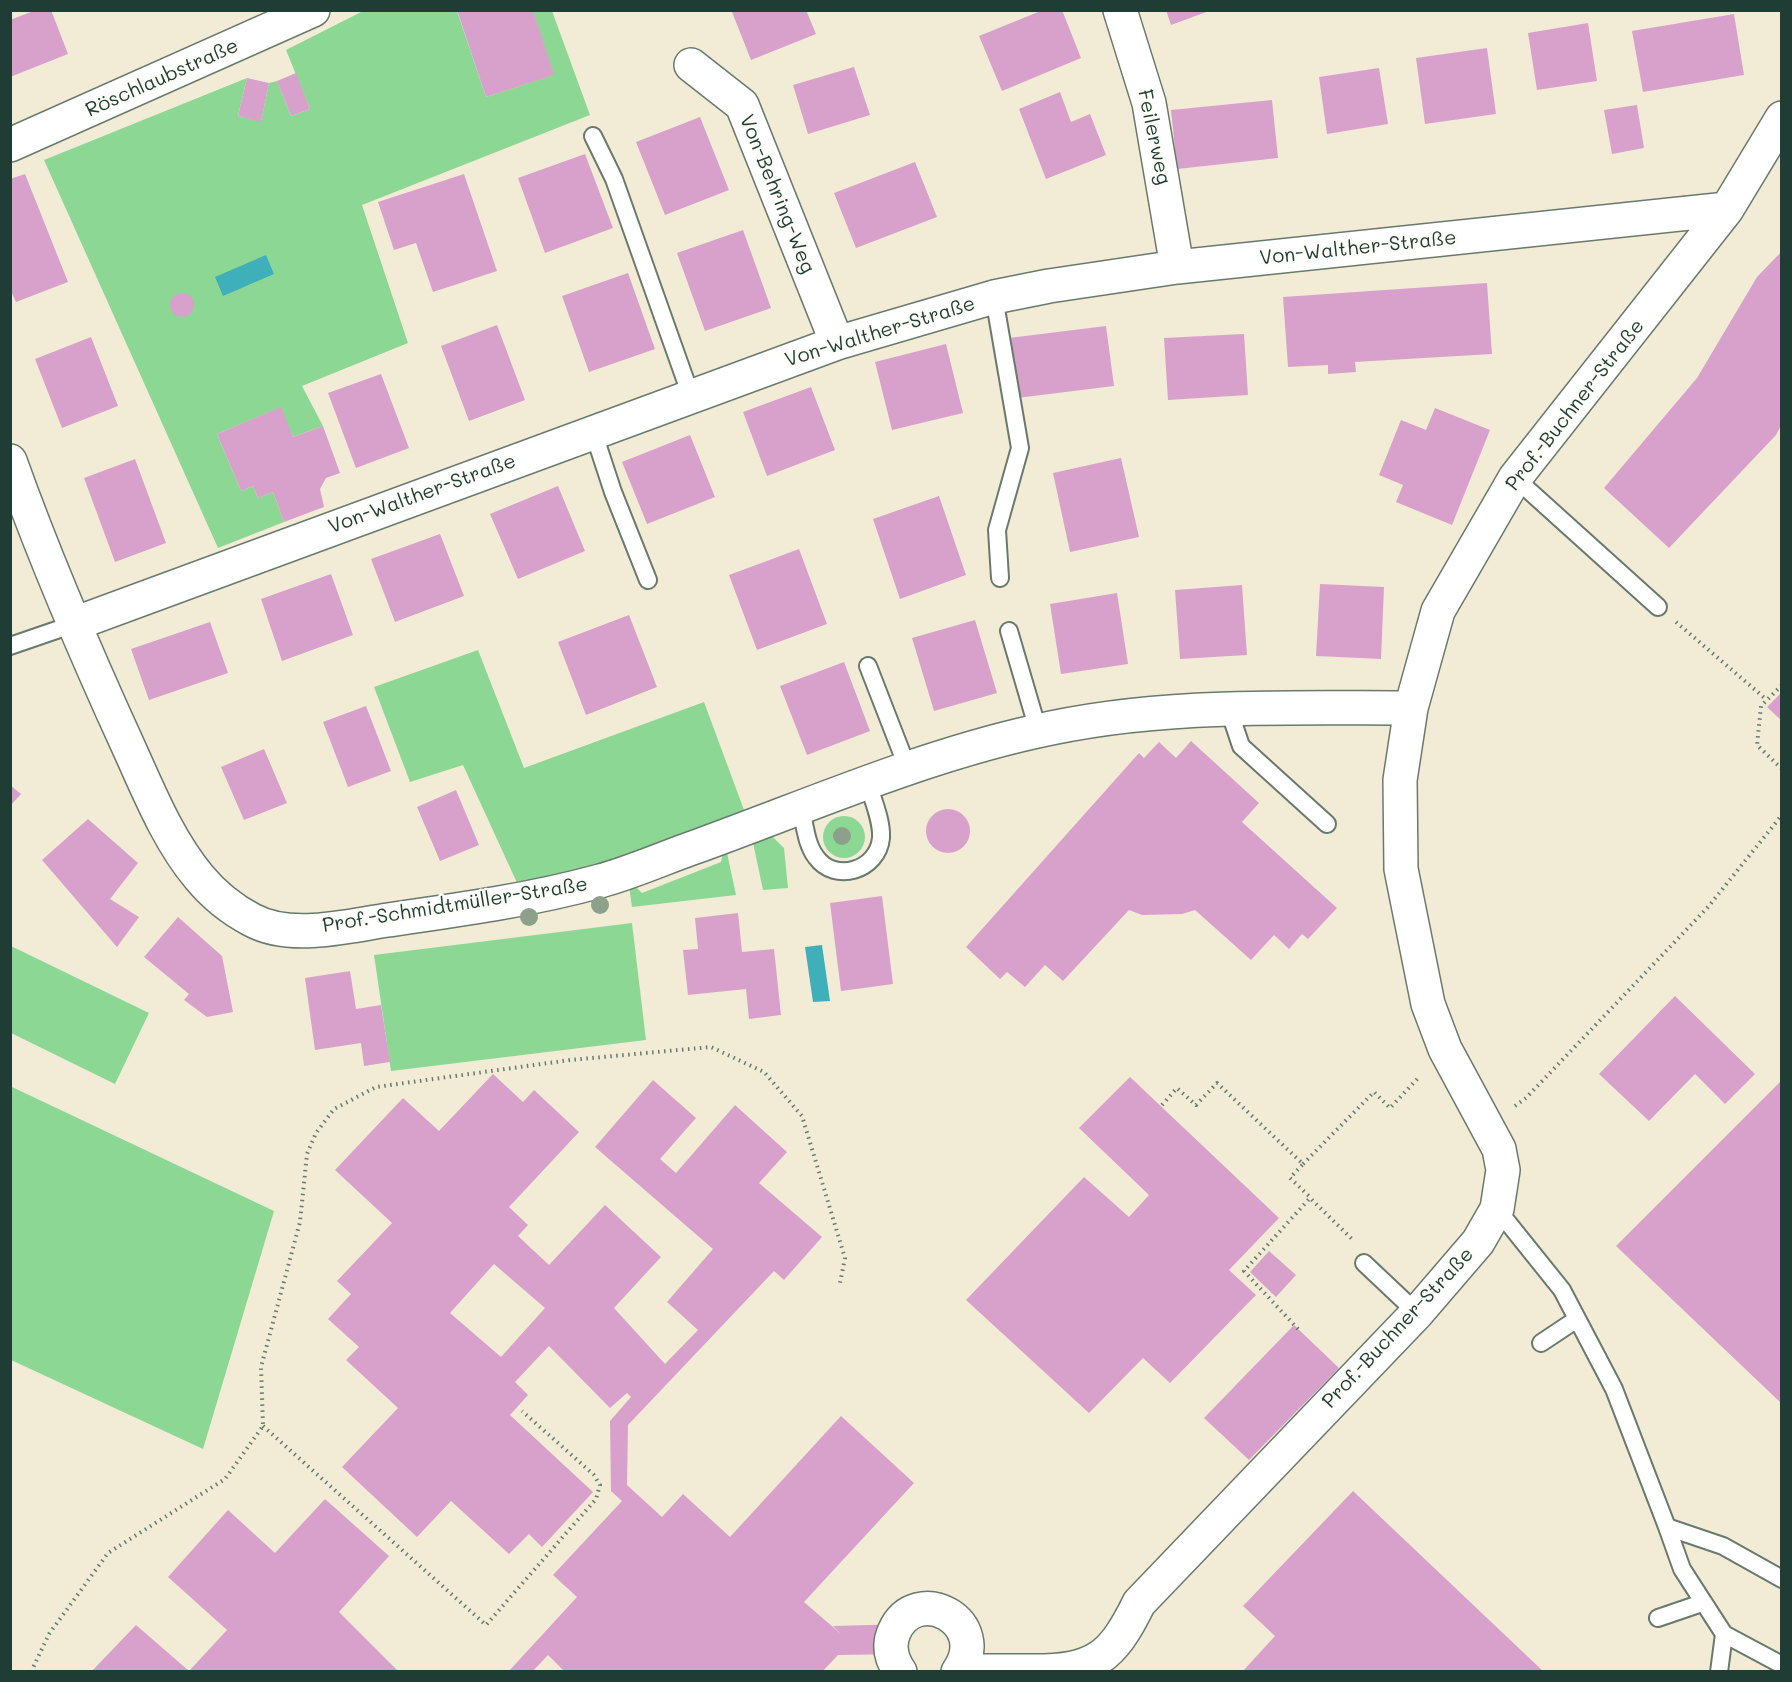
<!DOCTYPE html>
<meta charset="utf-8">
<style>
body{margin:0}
#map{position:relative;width:1792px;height:1682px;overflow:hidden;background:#f2ecd6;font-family:Mali,sans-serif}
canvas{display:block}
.frame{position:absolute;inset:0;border:12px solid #1f3d34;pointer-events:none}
</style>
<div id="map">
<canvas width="1792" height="1682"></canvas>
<div class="frame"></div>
</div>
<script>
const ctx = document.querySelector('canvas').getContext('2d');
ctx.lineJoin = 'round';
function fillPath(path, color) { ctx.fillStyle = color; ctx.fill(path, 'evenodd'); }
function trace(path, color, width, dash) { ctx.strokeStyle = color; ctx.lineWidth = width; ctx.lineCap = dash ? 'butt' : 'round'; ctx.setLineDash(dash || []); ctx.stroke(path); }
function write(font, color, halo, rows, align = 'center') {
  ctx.font = font + ' Mali,sans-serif'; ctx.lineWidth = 5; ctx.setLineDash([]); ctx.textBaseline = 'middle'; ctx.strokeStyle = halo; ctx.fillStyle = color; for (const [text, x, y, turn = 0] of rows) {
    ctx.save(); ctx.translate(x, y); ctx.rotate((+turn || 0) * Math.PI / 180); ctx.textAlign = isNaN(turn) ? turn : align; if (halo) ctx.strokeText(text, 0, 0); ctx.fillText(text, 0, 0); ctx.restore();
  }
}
fillPath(new Path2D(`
 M363 11H457L486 97 553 75 533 11H552L590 115 362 205 408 343 302 386 323 426 293 437 280 408 217 434 241 491 253 486 258 498 273 492 284 522 218 548 44 160 247 78 238 116 261 121 269 83 277 81 291 116 310 109 286 50Z
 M478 650 524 768 704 702 744 810 583 874 518 885 463 765 410 782 374 687Z
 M823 837a21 21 0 1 1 42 0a21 21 0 1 1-42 0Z
 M771 835 784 848 788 888 763 890 752 838Z
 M726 848 736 895 632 907 629 886 634 885 642 893 721 862 724 849Z
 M632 923 646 1040 391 1071 374 955Z
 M11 946 149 1013 115 1084 11 1033Z
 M10 1086 274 1211 203 1449 11 1360Z`), '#8dd794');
fillPath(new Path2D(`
 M266 255 274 274 223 296 215 277Z
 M822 945 830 1001 813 1002 805 947Z`), '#3fafb9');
fillPath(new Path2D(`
 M36 10H51L68 54 10 77V20Z
 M457 10H533L554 75 486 97Z
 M736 10H806L816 34 751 60 732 12Z
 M1043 10H1062L1081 58 1002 91 979 36Z
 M1166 10H1209V11L1171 25Z
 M1734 14 1744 75 1643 92 1632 31Z
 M1588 23 1597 81 1537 90 1528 33Z
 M1487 48 1496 114 1425 124 1416 58Z
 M854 67 870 115 808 134 793 85Z
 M1379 68 1388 124 1327 134 1319 77Z
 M296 73 310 109 291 116 277 81Z
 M247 78 269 83 261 122 238 116Z
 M1060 92 1071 122 1090 114 1106 155 1046 179 1019 109Z
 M1272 100 1278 158 1177 169 1171 110Z
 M1637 105 1644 148 1612 154 1604 110Z
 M700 117 729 190 665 215 636 142Z
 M585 154 613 228 545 253 518 178Z
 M915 162 937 217 856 248 834 193Z
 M25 174 68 282 16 302 10 289V179Z
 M464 174 497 271 433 292 416 243 394 250 378 202Z
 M743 230 771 308 705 331 677 253Z
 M1782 251V424L1776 435 1669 548 1604 488 1697 378 1757 277Z
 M628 273 655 349 589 372 562 296Z
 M1487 283 1492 354 1355 362 1356 372 1328 374V365L1288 367 1283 297Z
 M170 305a12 12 0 1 1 24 0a12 12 0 1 1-24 0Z
 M497 325 525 400 469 421 441 346Z
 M1106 326 1114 386 1017 398 1009 338Z
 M1244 334 1248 395 1168 400 1164 338Z
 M91 337 118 406 62 428 35 359Z
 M946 344 963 413 892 430 875 362Z
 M381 374 409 448 356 468 328 393Z
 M811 387 835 450 767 476 743 412Z
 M281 407 293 437 323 426 340 473 326 478 320 489 324 507 284 522 273 492 258 498 253 486 241 491 217 434Z
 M1435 408 1490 430 1452 525 1396 502 1403 485 1379 475 1401 420 1426 430Z
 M690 435 715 497 647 524 622 462Z
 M1121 458 1139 537 1070 552 1053 473Z
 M135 459 166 543 115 562 84 478Z
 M558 486 585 551 518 579 490 514Z
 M939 496 966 575 900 599 873 519Z
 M440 534 464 596 395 622 371 559Z
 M799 549 827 624 757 650 729 575Z
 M331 574 353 635 282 661 261 599Z
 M1320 584 1384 587 1381 659 1316 656Z
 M1242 585 1247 655 1180 659 1175 590Z
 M1117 593 1128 664 1061 674 1050 604Z
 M629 615 657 687 586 715 558 642Z
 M975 620 997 693 934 711 912 638Z
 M210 622 228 673 149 700 131 649Z
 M844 662 870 731 807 755 780 686Z
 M1782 692V721L1767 707Z
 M366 706 391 771 348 787 323 722Z
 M1191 741 1259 803 1242 822 1337 908 1308 939 1302 934 1289 949 1274 935 1251 960 1195 910 1182 914 1142 915 1129 910 1063 981 1045 965 1025 987 1007 972 1000 979 966 947 1139 753 1144 758 1159 742 1176 758Z
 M264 749 287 803 244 820 221 767Z
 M10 785 21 794 10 806Z
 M456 790 479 845 440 861 417 807Z
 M926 831a22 22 0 1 1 44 0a22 22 0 1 1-44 0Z
 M88 819 138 863 110 899 139 917 117 947 42 860Z
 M882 896 893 984 841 991 830 903Z
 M738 913 742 952 774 949 781 1015 749 1019 746 989 688 995 683 950 698 949 695 918Z
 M178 917 222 956 233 1012 207 1017 184 1000 189 994 144 957Z
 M350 971 356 1009 381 1005 390 1062 364 1066 361 1043 315 1050 305 978Z
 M1675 996 1755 1074 1725 1104 1695 1074 1649 1121 1599 1074Z
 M493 1074 523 1102 534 1090 579 1132 509 1207 528 1225 518 1236 549 1265 605 1205 661 1257 614 1308 665 1364 698 1330 667 1302 713 1249 595 1147 653 1080 696 1118 660 1159 676 1173 735 1105 787 1152 759 1183 822 1237 784 1280 774 1271 628 1425 627 1485 662 1517 683 1494 730 1537 841 1416 914 1483 804 1602 841 1634 833 1626 908 1624V1654L838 1655 822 1672H565L548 1655 532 1672H508L577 1597 553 1575 622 1501 611 1491 610 1421 631 1397 627 1393 610 1408 549 1346 515 1382 528 1395 510 1415 593 1492 542 1547 529 1534 509 1554 451 1501 417 1537 342 1467 398 1408 346 1360 359 1347 328 1319 351 1294 337 1281 392 1223 335 1170 403 1098 439 1131ZM494 1264 545 1308 501 1357 450 1313Z
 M1130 1077 1279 1218 1229 1270 1256 1295 1170 1383 1143 1358 1089 1413 966 1300 1084 1177 1129 1217 1149 1195 1079 1128Z
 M1782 1080V1404L1616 1246Z
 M1269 1251 1296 1275 1276 1297 1250 1272Z
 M1294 1325 1339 1368 1249 1460 1204 1418Z
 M1353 1491 1544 1672H1242L1275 1636 1243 1606Z
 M325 1499 389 1556 339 1612 399 1672H91L136 1625 189 1671 227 1630 168 1577 228 1510 275 1553Z`), '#d8a1cb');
const service = new Path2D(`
 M593 136 614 179 691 396
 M994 297 1020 448 997 530 1000 578
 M593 431 613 492 648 580
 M1515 478 1658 607
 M1009 631 1038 730
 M10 646 74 624
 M868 666 908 769
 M1228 707 1241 746 1327 824
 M801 809C805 825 806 844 816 857 835 884 878 870 881 838 882 821 873 800 868 784
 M1497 1209 1562 1290 1614 1389 1667 1527 1723 1546 1782 1579
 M1364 1263 1417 1313
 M1541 1343 1577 1319
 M1667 1527 1682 1569 1724 1634 1782 1665
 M1658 1618 1702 1603
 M1719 1672 1724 1634`);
const minor = new Path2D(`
 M1120 10 1149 103 1177 267
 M691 65 742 105 837 343
 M10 145 313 10
 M10 461C45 559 86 654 129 748 149 792 168 840 199 877 213 894 233 910 252 920 291 941 347 926 388 920 459 910 531 900 600 881 633 872 666 857 698 846 808 806 918 758 1033 732 1156 703 1285 708 1411 708
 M74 624 837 343 994 297 1049 286 1177 267 1727 209
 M959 1671C984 1671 1008 1671 1033 1671 1095 1671 1112 1658 1139 1603L1417 1313 1478 1242 1497 1209 1503 1170 1499 1149 1445 1049 1428 1004 1401 869 1400 780 1411 708 1438 611 1515 478 1727 209 1782 118
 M900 1672C891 1659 888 1646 894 1632 916 1581 993 1622 958 1672`);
trace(service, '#697a6d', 20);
trace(minor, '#697a6d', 36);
trace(new Path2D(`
 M1676 622 1767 700
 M1782 685 1761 706 1757 745 1782 769
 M1162 1105 1177 1088 1196 1105 1217 1083 1303 1164 1290 1178 1310 1197
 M1515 1106 1526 1098 1708 907 1782 815
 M1303 1164 1374 1092 1390 1108 1420 1076
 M1298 1329 1244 1271 1310 1198 1353 1240
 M263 1426 486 1625 596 1499 600 1485 594 1475 522 1411
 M31 1672 49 1634 108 1553 225 1479 263 1426 261 1367 300 1222 307 1154 316 1133 334 1109 376 1087 570 1060 711 1047 764 1072 802 1116 845 1258 840 1283`), '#697a6d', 4, [1.5, 4.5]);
trace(service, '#fff', 16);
trace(minor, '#fff', 33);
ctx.fillStyle = '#8da18a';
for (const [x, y] of [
 [842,836],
 [600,905],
 [529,917]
]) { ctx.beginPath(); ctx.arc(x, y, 9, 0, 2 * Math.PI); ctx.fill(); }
write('20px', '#1f3d34', '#fdfcf7', [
 ["Röschlaubstraße",162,78,-24],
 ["Feilerweg",1154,137,78],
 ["Von-Behring-Weg",777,194,68],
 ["Von-Walther-Straße",1358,248,-6],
 ["Von-Walther-Straße",880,332,-17],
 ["Prof.-Buchner-Straße",1575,405,-52],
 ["Von-Walther-Straße",422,494,-20],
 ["Prof.-Schmidtmüller-Straße",455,905,-9],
 ["Prof.-Buchner-Straße",1398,1328,-47]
]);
</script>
